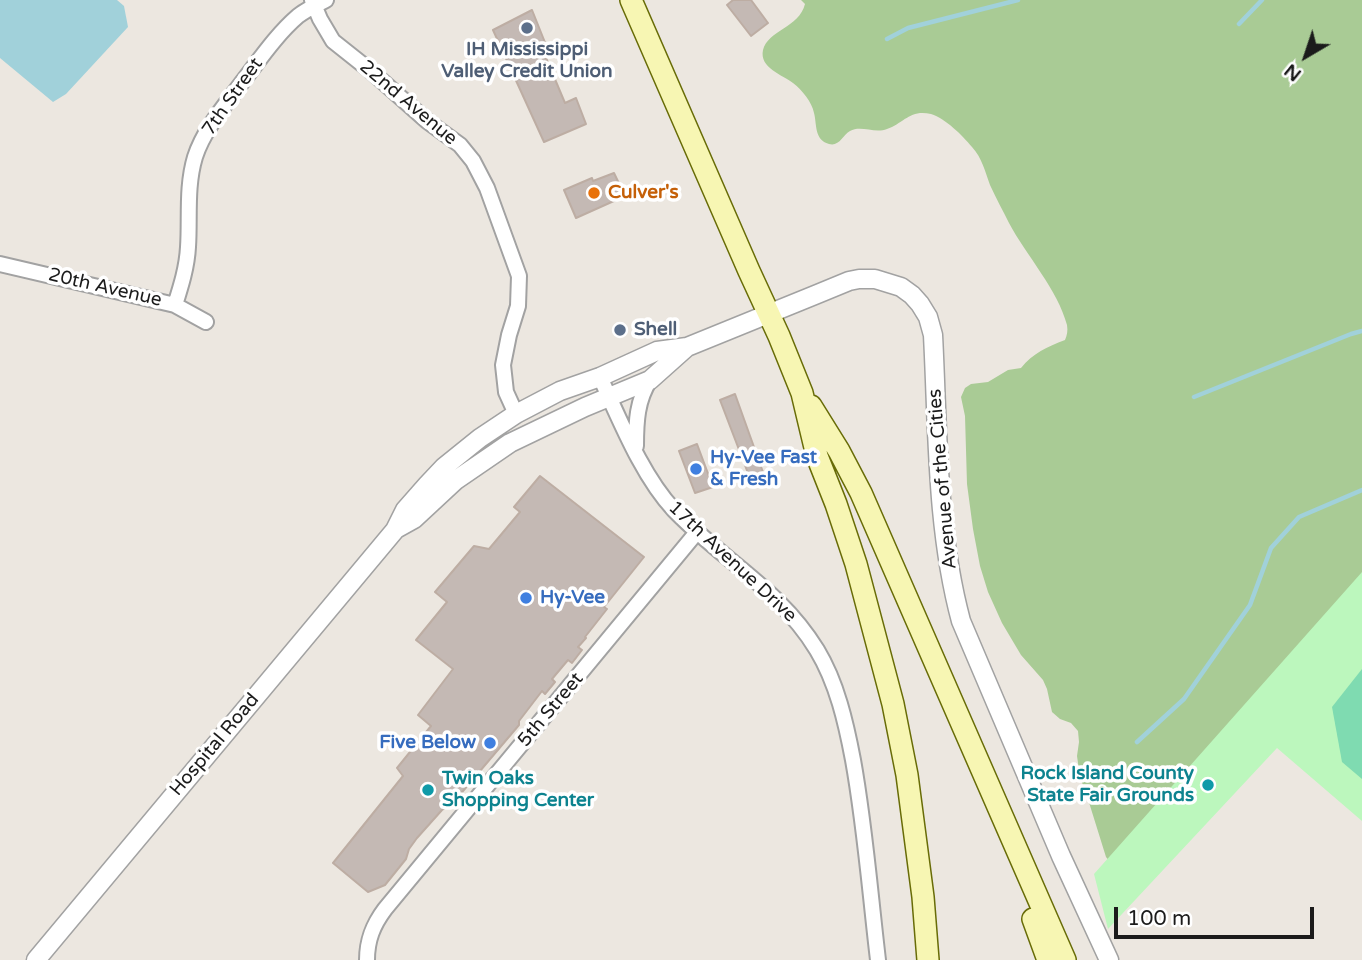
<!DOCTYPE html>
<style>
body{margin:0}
#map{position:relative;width:1362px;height:960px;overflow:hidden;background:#ece7e0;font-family:"Varela Round",sans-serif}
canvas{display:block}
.north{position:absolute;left:1271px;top:21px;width:70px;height:70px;-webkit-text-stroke:5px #fff;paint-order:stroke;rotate:219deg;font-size:19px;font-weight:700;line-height:28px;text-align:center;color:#1b1b1b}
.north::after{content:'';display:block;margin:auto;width:24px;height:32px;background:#1b1b1b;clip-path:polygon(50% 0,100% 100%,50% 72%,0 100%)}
.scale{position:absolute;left:1114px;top:907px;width:200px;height:32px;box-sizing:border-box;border:4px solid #1b1b1b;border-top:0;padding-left:9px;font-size:21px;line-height:24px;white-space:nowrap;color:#1b1b1b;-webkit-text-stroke:5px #fff;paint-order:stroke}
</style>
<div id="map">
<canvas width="1362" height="960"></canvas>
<div class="north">N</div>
<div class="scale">100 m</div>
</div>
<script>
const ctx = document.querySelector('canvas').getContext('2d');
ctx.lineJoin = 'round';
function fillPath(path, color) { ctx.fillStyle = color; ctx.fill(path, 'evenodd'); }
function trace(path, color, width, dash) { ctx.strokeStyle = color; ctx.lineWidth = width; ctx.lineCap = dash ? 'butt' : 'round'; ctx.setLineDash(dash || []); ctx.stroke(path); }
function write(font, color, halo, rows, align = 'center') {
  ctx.font = font + ' "Varela Round",sans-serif'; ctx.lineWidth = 7; ctx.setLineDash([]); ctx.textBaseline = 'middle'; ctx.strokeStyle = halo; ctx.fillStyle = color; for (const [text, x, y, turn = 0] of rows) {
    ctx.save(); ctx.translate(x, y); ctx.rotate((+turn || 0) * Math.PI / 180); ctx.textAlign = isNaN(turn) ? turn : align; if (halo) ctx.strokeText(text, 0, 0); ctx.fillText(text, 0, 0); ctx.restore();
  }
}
fillPath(new Path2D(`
 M801 0H1362V601L1110 862 1106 857 1087 796 1080 777 1077 756 1079 742 1078 731 1071 723 1060 719 1052 712 1047 689 1043 680 1021 655 1002 623 988 592 980 566 973 529 967 484 965 416 961 397 965 388 971 384 988 382 1008 370 1021 368C1033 353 1047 347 1065 340 1067 335 1068 331 1067 325 1058 290 1026 255 1009 223 1003 211 996 198 990 185 985 171 982 158 972 147 962 135 946 119 931 114 910 109 904 123 887 129 875 134 861 125 850 131 843 135 839 147 829 144 814 140 817 124 814 113 812 102 802 90 793 83 783 75 759 68 763 50 768 30 799 28 805 4Z`), '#a9cb95');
fillPath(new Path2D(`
 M1362 572V821L1277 748 1108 929 1094 874Z`), '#bcf7bd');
fillPath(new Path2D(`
 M1362 669V779L1342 762 1332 707Z`), '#7fdbb1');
fillPath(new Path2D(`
 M0 0H117L124 6 128 27 66 94 53 102 0 58Z`), '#a1d1da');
trace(new Path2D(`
 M1239 24 1262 0
 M887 39 908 28 1018 0
 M1194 397 1351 334 1362 331
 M1137 742 1184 699 1250 605 1271 548 1299 517 1362 490`), '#a1d1da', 4.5);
const building = new Path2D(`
 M733 0H751L768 23 751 36 727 5Z
 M532 10 546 45 541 46 565 103 576 98 586 124 544 142 493 30Z
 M614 173 625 196 576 218 564 190 592 178 593 181Z
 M735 394 764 475 751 481 720 400Z
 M697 444 713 487 695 493 679 451Z
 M540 476 644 557 604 607 607 609 585 637 586 638 578 647 582 650 572 663 568 660 552 679 555 682 545 694 542 691 519 721V725L452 804 442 810 417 838 409 849 406 859 385 885 368 892 333 863 403 776 397 768 431 726 418 715 453 669 416 640 447 602 435 592 474 546 489 549 520 512 514 507Z`);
fillPath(building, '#c4b9b4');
trace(building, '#bdada3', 2);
const minor = new Path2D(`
 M312 0 320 19 333 41 372 72 427 121 460 145 473 161 487 188 519 276 518 306 509 335 503 365 506 392 516 414
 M0 264 175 305 206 322
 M175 305C181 286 187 267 188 247 190 218 186 187 195 157 204 129 226 104 243 81 260 59 277 34 298 16 307 9 316 5 326 0
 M600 377C620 420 642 476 674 510 722 560 780 589 817 650 837 683 846 723 853 760 865 826 870 893 878 960
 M636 446C636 422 637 400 650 380
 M367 960C367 940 373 925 385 909L697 532`);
const tertiary = new Path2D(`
 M396 529 414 519 456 480 510 443 585 407 650 380 687 347
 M36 960 395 530 405 510 427 485 444 467 480 438 516 414 560 391 600 377 657 351 687 347 815 295 849 281 859 279H875L901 287 912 295 920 304 928 317 933 335C938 430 936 528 961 621L1061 856 1109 960`);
const secondary = new Path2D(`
 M631 0 749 271 779 336 802 393 817 456 836 504 856 564 893 704 907 775 923 897 928 960
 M811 406 839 451 861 493 1065 960
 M1033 919 1048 960`);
trace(minor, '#a2a2a2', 18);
trace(tertiary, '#a2a2a2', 21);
trace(secondary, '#686c07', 24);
trace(minor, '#fff', 14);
trace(tertiary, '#fff', 18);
trace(secondary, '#f7f6b3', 21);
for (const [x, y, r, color] of [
 [527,28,7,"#5c6f8a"],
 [594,193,7,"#e8710a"],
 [620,330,7,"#5c6f8a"],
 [696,469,7,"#3f7fe0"],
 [526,598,7,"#3f7fe0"],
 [490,743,7,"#3f7fe0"],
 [1208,785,7,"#0f9aa8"],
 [428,790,7,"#0f9aa8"]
]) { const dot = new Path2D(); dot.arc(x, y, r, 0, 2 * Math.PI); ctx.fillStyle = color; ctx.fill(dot); trace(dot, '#fff', 2.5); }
write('bold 19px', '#4e5e75', '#fff', [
 ["IH Mississippi",527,50],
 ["Valley Credit Union",527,72],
 ["Shell",634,330,"left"]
]);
write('19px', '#1b1b1b', '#fff', [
 ["7th Street",233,97,-55],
 ["22nd Avenue",408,103,40],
 ["20th Avenue",105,288,13],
 ["Avenue of the Cities",943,479,-95],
 ["17th Avenue Drive",732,562,43],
 ["5th Street",551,710,-50],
 ["Hospital Road",215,745,-50]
]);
write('bold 19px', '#c56008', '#fff', [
 ["Culver's",608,193]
], 'left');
write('bold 19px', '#366cbe', '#fff', [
 ["Hy-Vee Fast",710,458],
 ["& Fresh",710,480],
 ["Hy-Vee",540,598],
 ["Five Below",476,743,"right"]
], 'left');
write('bold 19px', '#0d838f', '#fff', [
 ["Rock Island County",1194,774],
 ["State Fair Grounds",1194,796],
 ["Twin Oaks",442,779,"left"],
 ["Shopping Center",442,801,"left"]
], 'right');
</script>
